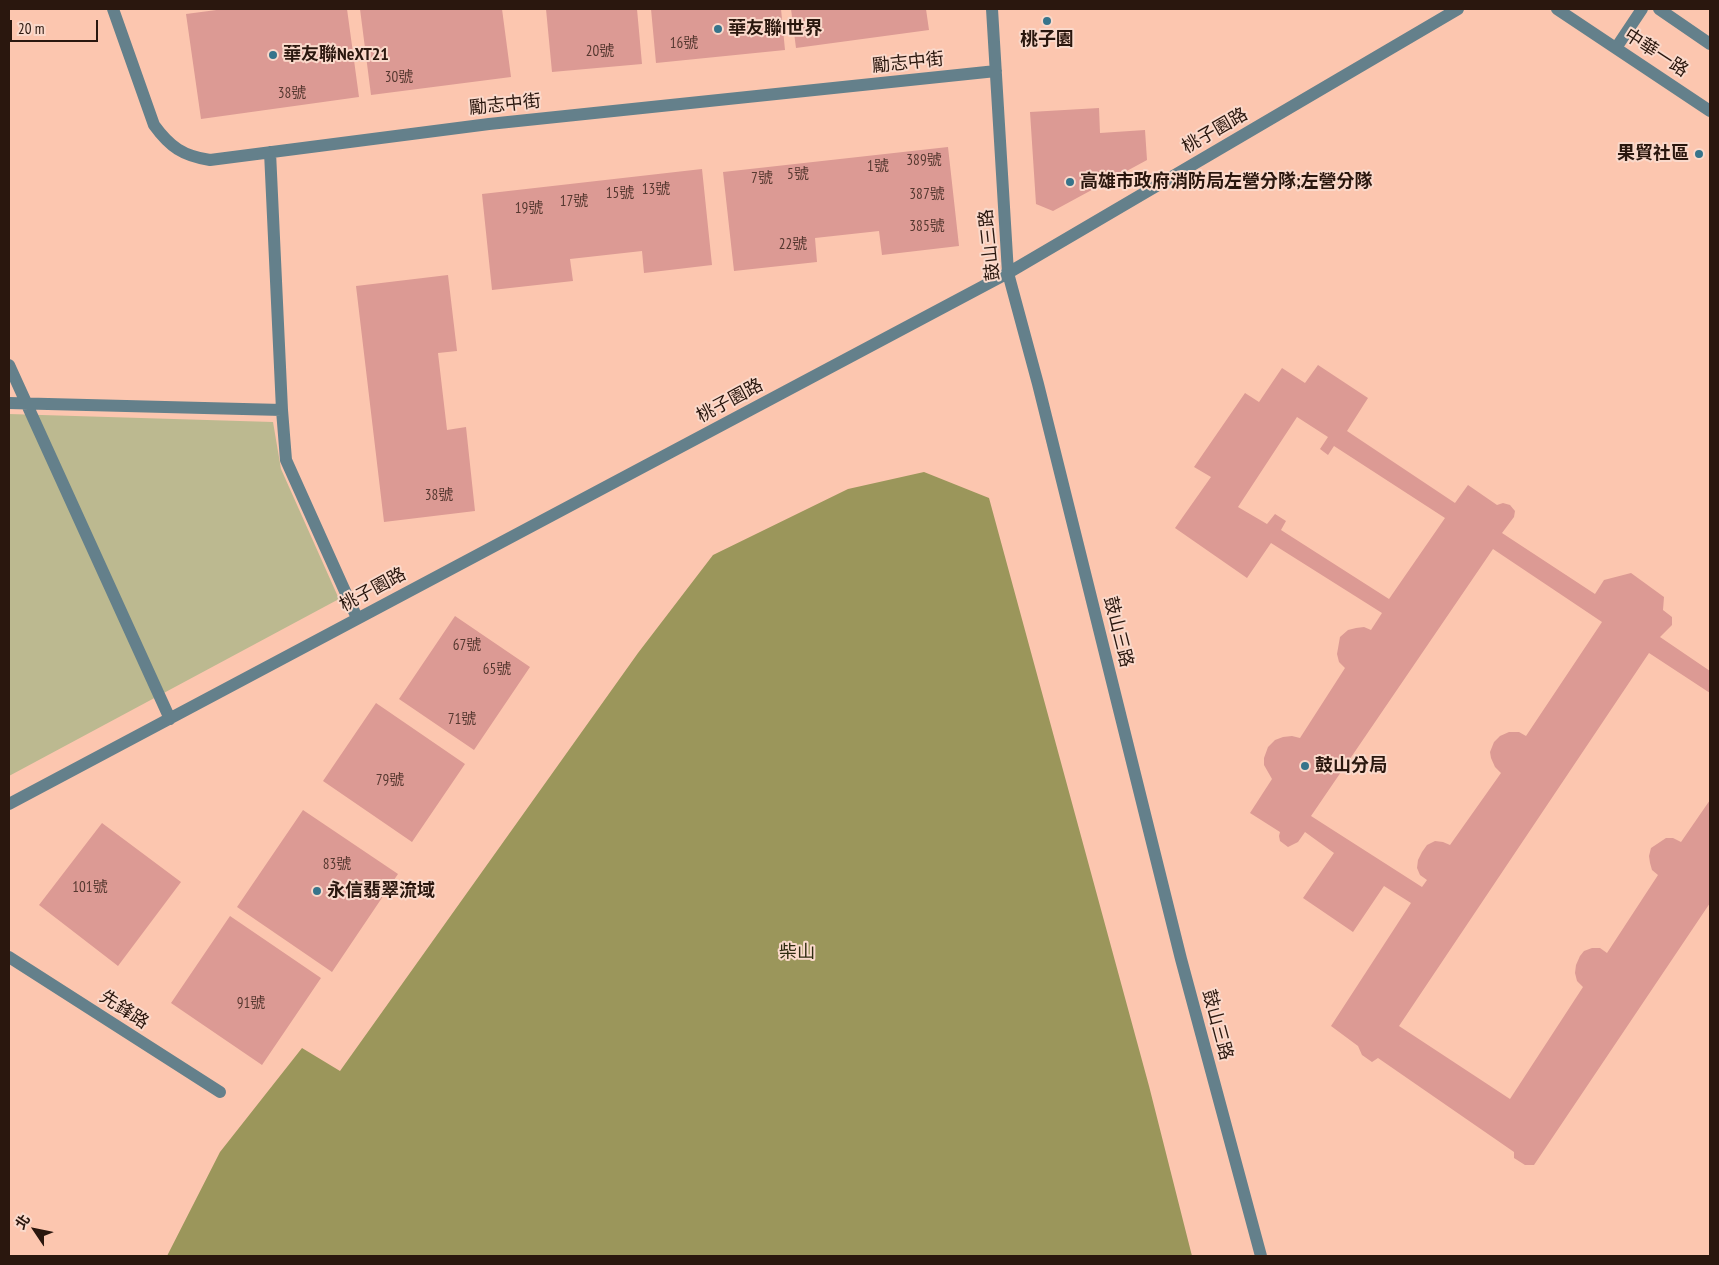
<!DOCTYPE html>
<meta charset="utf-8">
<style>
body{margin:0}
#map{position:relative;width:1719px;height:1265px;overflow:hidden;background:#fcc6af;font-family:"PT Sans Narrow","Noto Sans TC",sans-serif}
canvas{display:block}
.frame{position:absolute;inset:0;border:10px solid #2a170e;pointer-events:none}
.north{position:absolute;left:10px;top:1205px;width:50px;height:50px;-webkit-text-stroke:4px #fad9cb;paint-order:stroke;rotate:304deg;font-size:14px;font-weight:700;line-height:20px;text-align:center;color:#2a170e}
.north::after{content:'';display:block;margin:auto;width:18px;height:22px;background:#2a170e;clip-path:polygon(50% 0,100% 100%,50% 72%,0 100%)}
.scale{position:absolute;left:10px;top:20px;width:88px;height:22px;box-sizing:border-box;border:2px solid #2a170e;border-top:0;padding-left:6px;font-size:15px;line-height:18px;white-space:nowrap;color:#2a170e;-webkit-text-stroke:4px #fad9cb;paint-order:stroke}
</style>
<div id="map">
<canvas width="1719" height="1265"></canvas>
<div class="frame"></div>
<div class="north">北</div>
<div class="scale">20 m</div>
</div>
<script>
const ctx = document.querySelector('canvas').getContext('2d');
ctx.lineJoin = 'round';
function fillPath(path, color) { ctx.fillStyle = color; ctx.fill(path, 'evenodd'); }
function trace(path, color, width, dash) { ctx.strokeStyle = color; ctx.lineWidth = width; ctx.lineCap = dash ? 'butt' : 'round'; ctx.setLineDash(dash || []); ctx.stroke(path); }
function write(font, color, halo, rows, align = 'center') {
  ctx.font = font + ' "PT Sans Narrow","Noto Sans TC",sans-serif'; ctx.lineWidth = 4; ctx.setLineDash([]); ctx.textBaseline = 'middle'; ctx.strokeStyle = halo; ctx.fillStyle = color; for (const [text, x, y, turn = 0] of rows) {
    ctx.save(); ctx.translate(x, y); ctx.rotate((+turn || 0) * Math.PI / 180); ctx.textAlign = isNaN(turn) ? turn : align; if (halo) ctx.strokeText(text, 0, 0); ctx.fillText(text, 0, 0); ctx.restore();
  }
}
fillPath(new Path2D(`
 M9 414 273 422 281 469 339 599 9 776Z`), '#bcb990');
fillPath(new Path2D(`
 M924 472 989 498 1149 1086 1192 1256H167L220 1152 302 1048 340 1071 638 653 713 555 848 489Z`), '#9b965b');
fillPath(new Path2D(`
 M224 9H347L359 97 201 119 186 14Z
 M360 9H502L511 77 371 95Z
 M546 9H637L642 64 552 72Z
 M651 9H781L785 50 656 63Z
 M791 9H926L929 30 796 48Z
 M1099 108 1100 133 1145 130 1147 160 1053 211 1036 204 1030 112Z
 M948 147 959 246 882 255 879 231 815 238 817 262 734 271 723 172Z
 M702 169 712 265 644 273 642 251 570 259 573 281 492 290 482 194Z
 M448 275 457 351 438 353 447 430 466 427 475 511 384 522 356 286Z
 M1318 365 1368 398 1347 431 1455 503 1468 485 1497 505 1503 503 1510 505 1515 511 1514 517 1502 533 1595 594 1604 580 1631 573 1664 597 1663 610 1672 617V625L1660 637 1710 671V693L1649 653 1399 1026 1510 1099 1583 987 1577 981 1575 973 1576 965 1580 956 1584 951 1592 948H1600L1607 953 1658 875 1652 870 1650 863 1649 856 1651 848 1666 838H1673L1681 842 1710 800V903L1534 1165H1525L1514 1158V1152L1378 1058 1372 1062 1362 1055 1358 1046 1331 1026 1411 903 1384 886 1353 932 1303 898 1334 853 1305 832 1298 842 1288 847 1280 841 1279 836 1280 832 1250 813 1272 779 1264 765V758L1268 747 1275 740 1283 737 1292 736 1300 738 1345 668 1339 662 1337 654 1340 637 1348 630 1356 628 1364 627 1371 630 1382 613 1271 543 1247 578 1175 528 1211 477 1194 467 1245 393 1259 402 1282 368 1305 383ZM1297 417 1328 437 1320 449 1328 455 1334 446 1445 518 1389 599 1281 530 1286 521 1275 514 1267 524 1238 507ZM1493 549 1602 622 1526 736 1519 732H1509L1500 736 1494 742 1490 752 1491 758 1495 767 1501 773 1450 845 1443 842 1435 841 1427 845 1422 852 1418 860 1417 868 1420 875 1427 880 1422 887 1311 816Z
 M455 616 530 667 474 750 399 699Z
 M376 703 465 764 412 842 323 781Z
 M303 810 398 874 332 972 237 907Z
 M102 823 181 882 118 966 39 905Z
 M230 916 321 978 262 1065 171 1003Z`), '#dc9a94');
trace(new Path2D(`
 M113 9 154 125C170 147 183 156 210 160L489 124 996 71
 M992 9 1008 273 1038 384 1181 959 1261 1256
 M1557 9 1710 111
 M1659 9 1710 44
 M1616 48 1642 9
 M270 152 282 410 286 460 357 618
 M9 365 170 719
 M9 403 282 410
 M9 804 1008 273 1458 9
 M9 957 220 1092`), '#64808b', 12);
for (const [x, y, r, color] of [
 [1047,21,5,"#37748b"],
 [718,29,5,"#37748b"],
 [273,55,5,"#37748b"],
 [1699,154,5,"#37748b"],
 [1070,182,5,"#37748b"],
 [1305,766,5,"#37748b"],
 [317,891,5,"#37748b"]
]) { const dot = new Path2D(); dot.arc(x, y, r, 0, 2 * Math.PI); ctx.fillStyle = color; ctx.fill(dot); trace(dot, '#fad9cb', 2); }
write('15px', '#563830', null, [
 ["16號",684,44],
 ["20號",600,52],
 ["30號",399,78],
 ["38號",292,94],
 ["389號",924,161],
 ["1號",878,167],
 ["5號",798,175],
 ["7號",762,179],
 ["13號",656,190],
 ["15號",620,194],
 ["387號",927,195],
 ["17號",574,202],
 ["19號",529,209],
 ["385號",927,227],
 ["22號",793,245],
 ["38號",439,496],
 ["67號",467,646],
 ["65號",497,670],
 ["71號",462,720],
 ["79號",390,781],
 ["83號",337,865],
 ["101號",90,888],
 ["91號",251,1004]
]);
write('bold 18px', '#2a170e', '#fad9cb', [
 ["華友聯I世界",728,29],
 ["桃子園",1047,40,"center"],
 ["華友聯NeXT21",283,55],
 ["果貿社區",1689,154,"right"],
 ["高雄市政府消防局左營分隊;左營分隊",1080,182],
 ["鼓山分局",1315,766],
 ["永信翡翠流域",327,891]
], 'left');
write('18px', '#2a170e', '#fad9cb', [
 ["中華一路",1656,53,33],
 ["勵志中街",908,63,-6],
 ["勵志中街",505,105,-6],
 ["桃子園路",1215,131,-30],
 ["鼓山三路",990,245,-96],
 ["桃子園路",730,401,-28],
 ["桃子園路",373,590,-28],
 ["鼓山三路",1118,632,76],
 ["先鋒路",124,1010,33],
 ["鼓山三路",1217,1025,75]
]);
write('18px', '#2f2c11', '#fad9cb', [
 ["柴山",797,953]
]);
</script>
